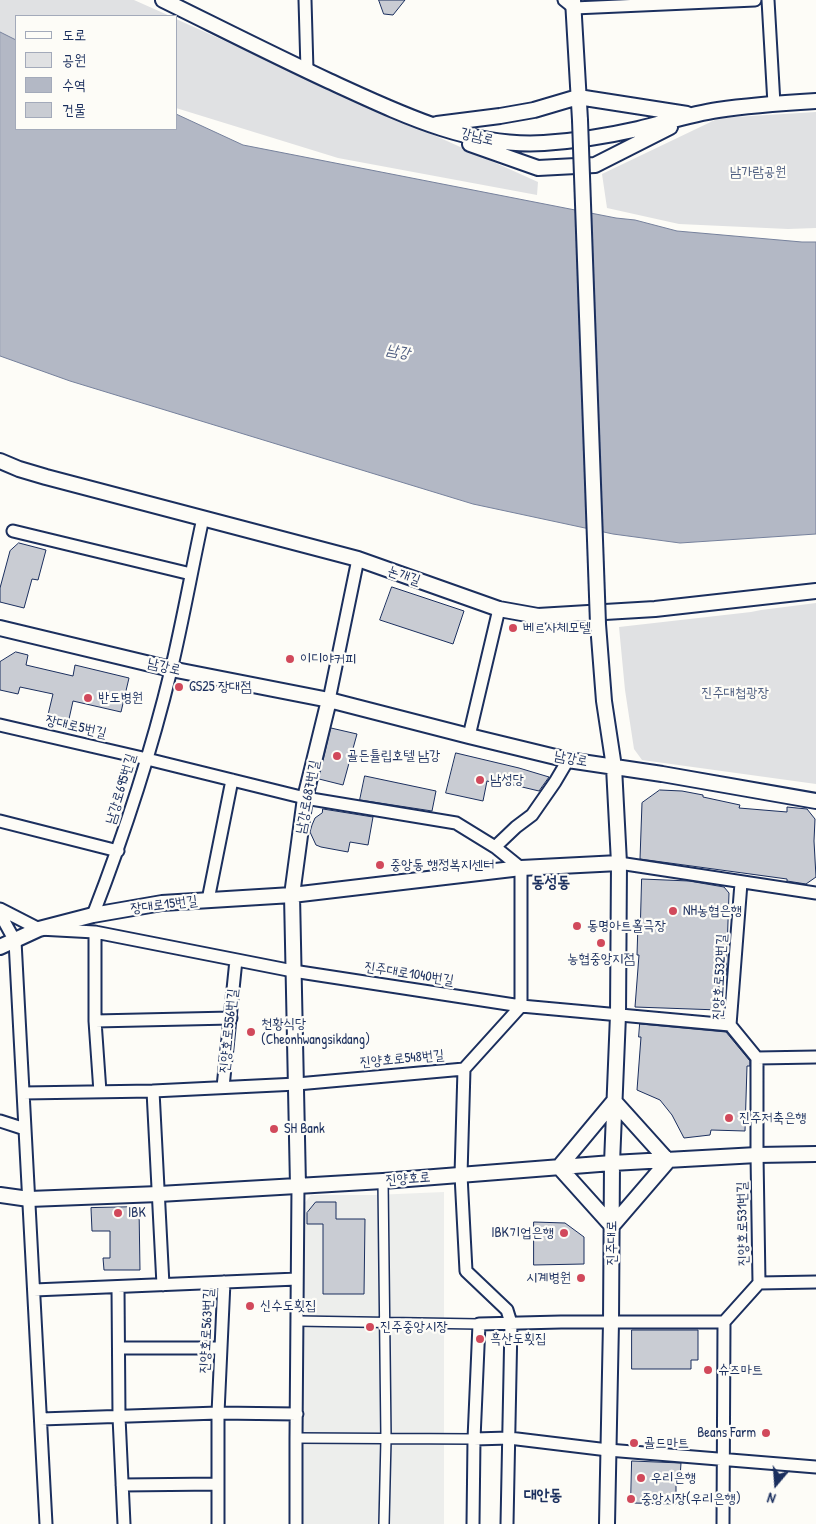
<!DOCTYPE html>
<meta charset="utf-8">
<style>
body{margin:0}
#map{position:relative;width:816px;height:1524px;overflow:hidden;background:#fdfcf7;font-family:"Patrick Hand","Poor Story",sans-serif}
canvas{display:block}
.legend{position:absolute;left:15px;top:15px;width:162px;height:115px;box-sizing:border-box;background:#fdfcf7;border:1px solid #a3aaba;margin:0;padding:6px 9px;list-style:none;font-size:15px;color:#1b2f5e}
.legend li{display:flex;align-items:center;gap:10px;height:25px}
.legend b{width:25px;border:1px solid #a3aaba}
.north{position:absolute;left:751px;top:1459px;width:50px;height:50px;-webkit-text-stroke:4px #fdfcf7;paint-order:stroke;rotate:198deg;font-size:14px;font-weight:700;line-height:20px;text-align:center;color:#1b2f5e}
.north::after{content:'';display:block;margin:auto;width:18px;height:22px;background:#1b2f5e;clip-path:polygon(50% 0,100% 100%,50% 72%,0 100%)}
</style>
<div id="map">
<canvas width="816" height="1524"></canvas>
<ul class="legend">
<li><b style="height:6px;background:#fdfcf7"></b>도로</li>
<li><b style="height:14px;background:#e0e1e3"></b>공원</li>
<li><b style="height:14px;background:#b3b8c5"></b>수역</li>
<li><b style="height:14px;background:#c9ccd3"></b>건물</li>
</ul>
<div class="north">N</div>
</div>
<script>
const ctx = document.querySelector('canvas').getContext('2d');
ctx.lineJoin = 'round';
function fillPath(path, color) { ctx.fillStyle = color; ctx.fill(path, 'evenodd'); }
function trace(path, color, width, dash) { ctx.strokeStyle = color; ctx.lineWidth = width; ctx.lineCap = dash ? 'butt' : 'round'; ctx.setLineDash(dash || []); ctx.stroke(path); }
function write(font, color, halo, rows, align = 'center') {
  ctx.font = font + ' "Patrick Hand","Poor Story",sans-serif'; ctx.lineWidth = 4.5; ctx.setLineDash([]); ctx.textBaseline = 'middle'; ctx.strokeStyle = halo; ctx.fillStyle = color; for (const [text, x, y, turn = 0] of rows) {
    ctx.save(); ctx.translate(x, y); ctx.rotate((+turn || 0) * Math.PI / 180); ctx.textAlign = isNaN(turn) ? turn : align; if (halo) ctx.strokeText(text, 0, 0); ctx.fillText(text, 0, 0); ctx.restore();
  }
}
fillPath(new Path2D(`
 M444 1192V1524H297L300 1209 311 1195H374Z`), '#edeeec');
fillPath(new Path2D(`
 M0 0H134L170 16H16V40L0 32Z
 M176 19 538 182 537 195 338 158 176 108Z
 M816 112V228L788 229 679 224 607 208 602 174 719 118Z
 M816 603V784L642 760 634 749 625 690 619 627 751 612 761 610Z`), '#e0e1e3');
const water = new Path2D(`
 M0 32 16 40V129H176V114L243 145 616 218 635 220 677 231 802 242H816V534L680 543 613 534 473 504 70 381 0 356Z`);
fillPath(water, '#b3b8c5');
trace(water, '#76819c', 1);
const building = new Path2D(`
 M379 0H405L393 15 384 14Z
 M19 543 46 550 38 580 32 579 24 608 0 602V588L10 551Z
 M392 587 464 611 453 644 380 620Z
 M16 652 28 655 26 665 73 676 75 665 129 678 121 712 73 701 67 728 46 723 53 694 20 687 18 694 0 690V662Z
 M331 728 357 734 343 785 319 779Z
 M456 753 519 768 549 777 539 791 501 782 500 784 487 781 483 801 446 793Z
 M365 776 436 791 432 811 360 800Z
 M660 790 682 791 703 795V797L740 805 739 808 787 812V807L807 809 815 819 814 841 816 877 806 884 787 881V879L640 859 642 803Z
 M323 809 373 817 368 845 350 842 348 852 321 847 316 845 310 832 312 825 315 818 322 813Z
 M642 879 689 881 724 887 729 893 726 979 719 978V1010L635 1007 639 955H637L638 923H640Z
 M640 1024 726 1032 750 1061V1066H747L745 1131 711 1130 710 1135 684 1138 672 1115 660 1100 637 1090 641 1037H639Z
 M316 1202H336V1219H365L364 1294H323V1224H307V1213Z
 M139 1207 140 1270H104L103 1258H110V1231H92L91 1208Z
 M534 1222 565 1223 584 1237V1264L534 1265Z
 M632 1330H698V1360H691V1369H632Z
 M632 1461 681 1463 680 1478H676V1504L631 1503Z`);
fillPath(building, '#c9ccd3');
trace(building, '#1b2f5e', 1);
const pedestrian = new Path2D(`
 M383 1181 386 1439 384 1524
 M297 1321 479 1324
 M296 1438 474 1439`);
const minor = new Path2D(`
 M305 0 307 70
 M564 0 574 8 755 0
 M768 0 774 104
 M13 531 191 574
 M329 700 358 559
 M0 725 147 759 305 798 456 823 495 847 521 868V1006
 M469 736 499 609
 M0 821 118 851
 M495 847 516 827 532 815 555 782 568 760
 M619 863 816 893
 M208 900 232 780
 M0 909 39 929 95 932 293 971 521 1006 730 1025
 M0 914 15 941 46 1524
 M93 915C124 835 151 753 171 670 183 620 192 568 203 518
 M95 932V1021L100 1092
 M95 1021 231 1018
 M757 1058 816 1057
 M464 1069 461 1175 466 1271 507 1310 511 1323 507 1524
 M464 1069 521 1006
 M223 1087 236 960
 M153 1091 163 1285
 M23 1093 153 1091 297 1084 464 1069
 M0 1121 25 1129
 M759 1283 816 1282
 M118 1287 119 1417 124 1524
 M34 1290 297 1279
 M119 1348H221
 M41 1419 218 1413 297 1414
 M474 1439 509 1438 608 1450 816 1467
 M122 1485 218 1484
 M218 1524V1413L224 1282
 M296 1524V1438L298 1186
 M473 1524 474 1439 479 1324 561 1322H724
 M723 1524 724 1322 759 1283 757 1155V1058L730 1025 741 883`);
const tertiary = new Path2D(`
 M163 0C218 27 273 55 329 81 397 112 468 148 544 143 576 141 607 136 638 129 664 123 691 114 718 110 751 105 783 103 816 101
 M573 0 580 120
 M437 124 500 116 534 110 578 97 687 114
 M470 144 538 168 595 165 670 127
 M0 461 19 469 46 477 358 559 499 609 538 616 655 609 816 591
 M598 624 604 701 614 767 619 863 618 1015 612 1163 611 1322 607 1524
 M0 628 171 669 329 700 469 736 568 760 662 774 816 801
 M0 947 39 929 93 915 162 903 292 895 521 868 619 863
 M614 1101 668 1161 612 1226 559 1167Z
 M298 1186 292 895 305 798 329 700
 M0 1195 29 1199 159 1194 383 1181 612 1163 757 1155 816 1154`);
trace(pedestrian, '#1b2f5e', 12);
trace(minor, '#1b2f5e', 15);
trace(tertiary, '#1b2f5e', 18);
trace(pedestrian, '#fdfcf7', 9);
trace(minor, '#fdfcf7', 11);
trace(tertiary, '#fdfcf7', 14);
const tertiaryBridge = new Path2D(`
 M580 120 598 624`);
trace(tertiaryBridge, '#1b2f5e', 18, []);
trace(tertiaryBridge, '#fdfcf7', 14);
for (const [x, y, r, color] of [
 [513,628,5,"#d1495b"],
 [290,659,5,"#d1495b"],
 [179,687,5,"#d1495b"],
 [88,698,5,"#d1495b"],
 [337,756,5,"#d1495b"],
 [480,780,5,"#d1495b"],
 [380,865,5,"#d1495b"],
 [673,911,5,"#d1495b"],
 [577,926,5,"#d1495b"],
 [601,943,5,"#d1495b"],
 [251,1032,5,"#d1495b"],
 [729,1118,5,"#d1495b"],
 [274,1129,5,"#d1495b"],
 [118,1213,5,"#d1495b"],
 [564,1233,5,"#d1495b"],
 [581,1278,5,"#d1495b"],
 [250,1306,5,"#d1495b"],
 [370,1327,5,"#d1495b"],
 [480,1339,5,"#d1495b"],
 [708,1370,5,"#d1495b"],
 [766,1433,5,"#d1495b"],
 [634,1443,5,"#d1495b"],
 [641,1478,5,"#d1495b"],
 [631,1499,5,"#d1495b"]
]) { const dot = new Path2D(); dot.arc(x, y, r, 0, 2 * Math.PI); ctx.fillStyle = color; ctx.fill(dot); trace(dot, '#fdfcf7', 2); }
write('14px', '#1b2f5e', '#fdfcf7', [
 ["강남로",477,137,13],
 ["논개길",404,576,19],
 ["남강로",164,667,13],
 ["장대로5번길",76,727,13],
 ["남강로",571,759,11],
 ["남강로695번길",121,789,-73],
 ["남강로687번길",308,797,-79],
 ["장대로15번길",164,905,-7],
 ["진주대로1040번길",409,974,9],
 ["진양호로532번길",720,977,-87],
 ["진양호로556번길",229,1031,-84],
 ["진양호로548번길",402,1059,-5],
 ["진양호로",408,1179,-4],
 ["진양호로531번길",743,1224,-91],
 ["진주대로",612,1243,-90],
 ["진양호로563번길",207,1331,-87]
]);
write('14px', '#4c5c7f', '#fdfcf7', [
 ["남가람공원",758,172],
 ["진주대첩광장",735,693]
]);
write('14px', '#1b2f5e', '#fdfcf7', [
 ["베르사체모텔",523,628],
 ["이디야커피",300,659],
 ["GS25 장대점",189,687],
 ["반도병원",98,698],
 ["골든튤립호텔 남강",347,756],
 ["남성당",490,780],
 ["중앙동 행정복지센터",390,865],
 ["NH농협은행",683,911],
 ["동명아트홀극장",587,926],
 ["농협중앙지점",601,959,"center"],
 ["천황식당",261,1024],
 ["(Cheonhwangsikdang)",261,1040],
 ["진주저축은행",739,1118],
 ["SH Bank",284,1129],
 ["IBK",128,1213],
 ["IBK기업은행",554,1233,"right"],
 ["시계병원",571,1278,"right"],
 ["신수도횟집",260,1306],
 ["진주중앙시장",380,1327],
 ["흑산도횟집",490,1339],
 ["슈즈마트",718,1370],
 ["Beans Farm",756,1433,"right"],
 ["골드마트",644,1443],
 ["우리은행",651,1478],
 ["중앙시장(우리은행)",641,1499]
], 'left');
write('italic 15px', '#49587d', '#fdfcf7', [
 ["남강",398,352,10]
]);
write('bold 16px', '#1b2f5e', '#fdfcf7', [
 ["동성동",551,883],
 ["대안동",543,1496]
]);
</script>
